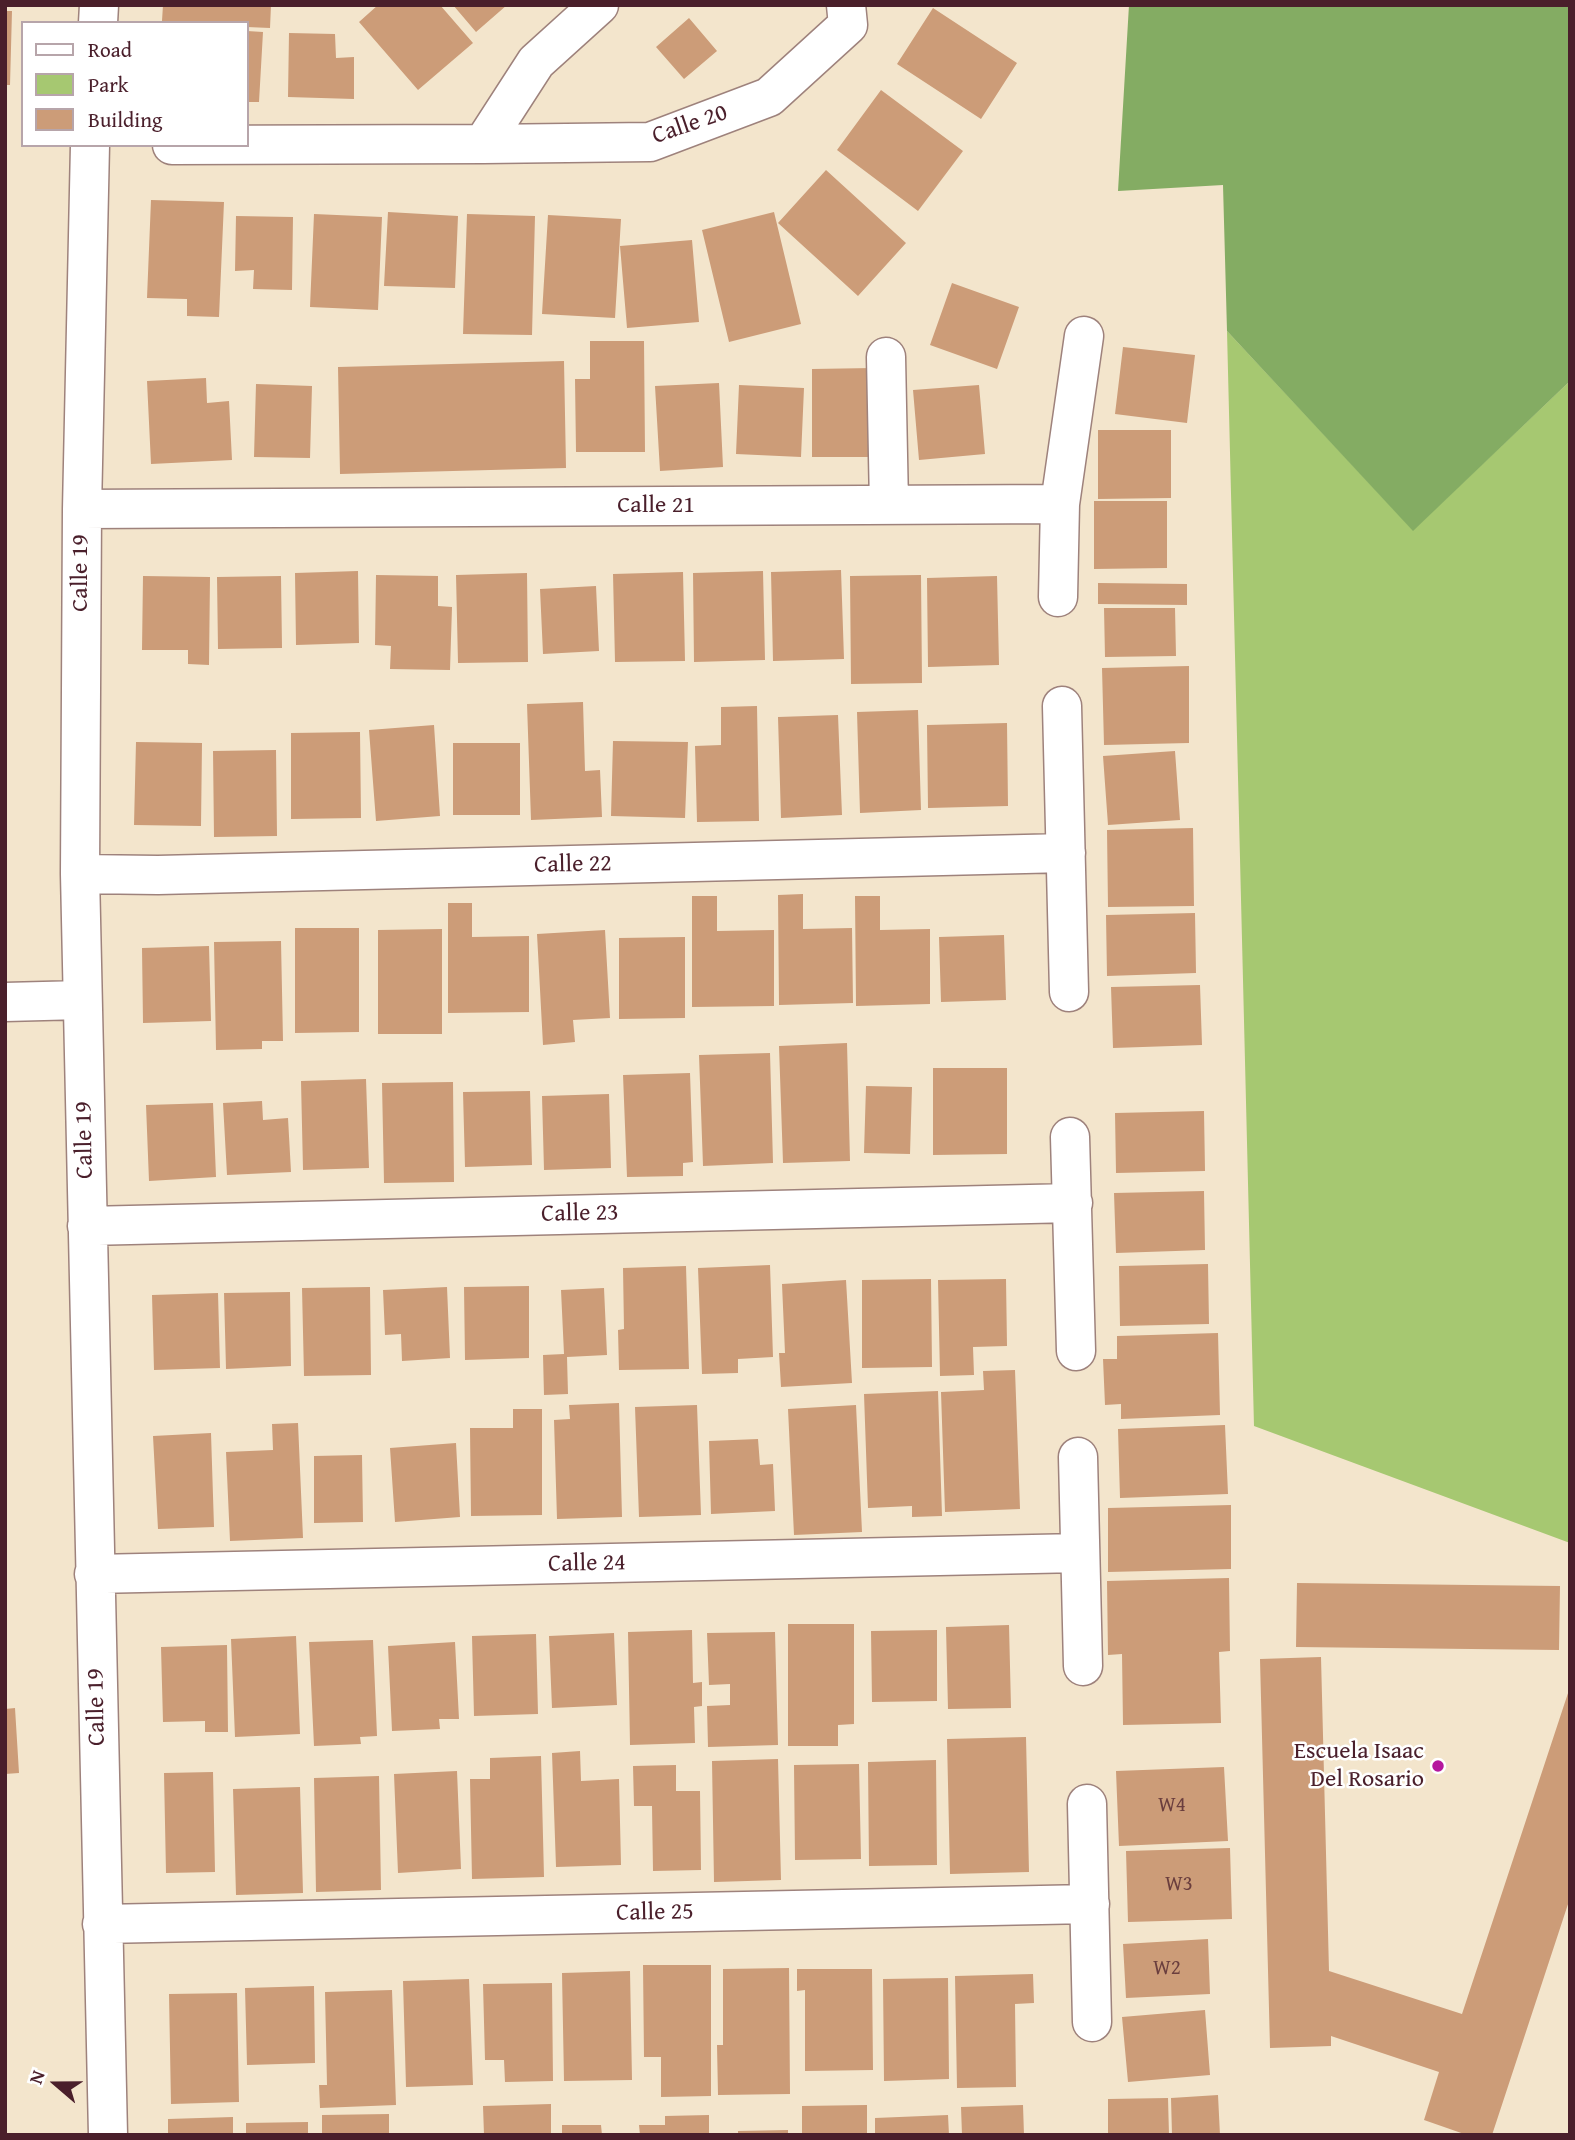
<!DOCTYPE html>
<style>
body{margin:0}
#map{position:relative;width:1575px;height:2140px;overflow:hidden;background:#f3e5cc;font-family:"Gentium Book Plus",serif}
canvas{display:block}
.frame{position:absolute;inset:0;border:7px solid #4a1f2b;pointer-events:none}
.legend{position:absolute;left:21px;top:21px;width:228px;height:126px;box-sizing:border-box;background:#fff;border:2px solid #b7a5aa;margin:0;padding:9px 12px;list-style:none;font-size:21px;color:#4a1f2b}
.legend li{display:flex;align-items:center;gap:14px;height:35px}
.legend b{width:35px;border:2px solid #b7a5aa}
.north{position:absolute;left:21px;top:2049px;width:70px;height:70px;-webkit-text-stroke:5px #fff;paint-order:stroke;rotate:290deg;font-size:19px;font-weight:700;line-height:28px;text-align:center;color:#4a1f2b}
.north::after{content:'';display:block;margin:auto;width:24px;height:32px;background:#4a1f2b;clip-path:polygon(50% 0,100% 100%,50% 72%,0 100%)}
</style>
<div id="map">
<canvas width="1575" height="2140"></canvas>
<div class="frame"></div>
<ul class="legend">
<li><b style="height:9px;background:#fff"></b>Road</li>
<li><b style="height:19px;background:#a6c871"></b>Park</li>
<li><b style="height:19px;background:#cc9c78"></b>Building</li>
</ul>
<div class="north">N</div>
</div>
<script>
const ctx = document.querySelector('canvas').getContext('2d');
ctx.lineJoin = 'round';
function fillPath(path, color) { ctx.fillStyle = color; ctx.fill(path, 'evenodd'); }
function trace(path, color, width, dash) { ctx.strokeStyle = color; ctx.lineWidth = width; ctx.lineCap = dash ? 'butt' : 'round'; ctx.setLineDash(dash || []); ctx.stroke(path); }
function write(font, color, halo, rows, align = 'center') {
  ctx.font = font + ' "Gentium Book Plus",serif'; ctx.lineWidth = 5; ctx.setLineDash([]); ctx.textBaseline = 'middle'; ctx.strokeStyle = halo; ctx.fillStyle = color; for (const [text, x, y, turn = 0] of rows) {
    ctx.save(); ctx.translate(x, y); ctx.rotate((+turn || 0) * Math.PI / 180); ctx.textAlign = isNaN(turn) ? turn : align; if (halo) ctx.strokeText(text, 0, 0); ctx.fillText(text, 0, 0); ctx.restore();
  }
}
fillPath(new Path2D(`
 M1227 331 1413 530 1570 381V1543L1254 1426Z`), '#a6c871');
fillPath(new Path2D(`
 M1129 5H1570V381L1413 531 1227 331 1223 185 1118 191Z`), '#84ac63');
fillPath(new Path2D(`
 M163 5H271L270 28 247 27V23L162 21Z
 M378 5H440L473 43 418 90 359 22Z
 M453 5H507L476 32Z
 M933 8 1017 63 981 119 897 64Z
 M5 11H12L10 85H5Z
 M689 18 717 51 684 79 656 47Z
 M247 31 263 32 259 102H247Z
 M289 33 335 34 336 58 354 57V99L288 97Z
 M881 90 963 151 918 211 837 150Z
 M826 170 906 243 858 296 778 223Z
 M151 200 224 202 219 317 187 316V299L147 298Z
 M388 212 458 216 455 288 384 286Z
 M774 212 801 324 729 342 702 230Z
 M314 214 382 217 378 310 310 307Z
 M467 214 535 216 532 335 463 334Z
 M548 215 621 219 615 318 542 314Z
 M236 216 293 217 292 290 253 289 254 270 235 271Z
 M692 240 699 322 627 328 620 246Z
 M952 283 1019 307 997 369 930 345Z
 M590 341H644L645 452H576L575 379H590Z
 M1123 347 1195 355 1187 423 1115 414Z
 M564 361 566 468 340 474 338 367Z
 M873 368V457H812V369Z
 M206 378 207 403 229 401 232 460 151 464 147 381Z
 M719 383 723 467 660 471 655 386Z
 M256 384 312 386 310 458 254 457Z
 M739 385 804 388 801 457 736 454Z
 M979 385 985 454 919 460 913 390Z
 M1098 430H1171V498L1098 499Z
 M1094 501H1167V568L1094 569Z
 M841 570 844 659 773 661 771 572Z
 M358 571 359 643 296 645 295 573Z
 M763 571 765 660 694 662 693 573Z
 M683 572 685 661 615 662 613 574Z
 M527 573 528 662 458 663 456 575Z
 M376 575 438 576V606L452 607 450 670 390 669 391 646 375 645Z
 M921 575 922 683 851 684 850 576Z
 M143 576 210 577 209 665 188 664V650H142Z
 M281 576 282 648 218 649 217 577Z
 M997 576 999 665 928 667 927 578Z
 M1098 583 1187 584V605L1098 604Z
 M596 586 599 651 543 654 540 589Z
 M1104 608H1175L1176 656 1105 657Z
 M1189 666V743L1104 745 1102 668Z
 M583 702 585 771 600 770 602 817 531 820 527 704Z
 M757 706 759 821 697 822 695 746 721 745V707Z
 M918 710 921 810 860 813 857 712Z
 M838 715 842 815 781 818 778 717Z
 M1007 723 1008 806 928 808 927 725Z
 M434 725 440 816 376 821 369 730Z
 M360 732 361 818 291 819V733Z
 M613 741 688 742 685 818 611 816Z
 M136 742 202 743 201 826 134 825Z
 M453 743H520V815H453Z
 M276 750 277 836 214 837 213 751Z
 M1175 751 1180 820 1108 825 1103 756Z
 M1193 828 1194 906 1108 907 1107 830Z
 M803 894V929L852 928 853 1003 779 1005 778 895Z
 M692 896H717V931L774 930V1006L692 1007Z
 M855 896H880V930L930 929V1004L856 1006Z
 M448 903H472V937L529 936V1012L448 1013Z
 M1195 913 1196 973 1107 976 1106 915Z
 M295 928H359V1032L295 1033Z
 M442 929V1034H378V930Z
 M605 930 610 1018 573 1020 575 1042 543 1045 537 934Z
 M1004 935 1006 1000 941 1002 939 937Z
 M685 937V1018L619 1019V938Z
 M281 941 283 1041H262V1049L216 1050 214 942Z
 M209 946 211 1021 143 1023 142 948Z
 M1200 985 1202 1045 1113 1048 1111 987Z
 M847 1043 850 1161 783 1163 779 1046Z
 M770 1053 773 1163 703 1166 699 1055Z
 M933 1068H1007V1154L933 1155Z
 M690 1073 693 1162 683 1163V1176L627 1177 623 1075Z
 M366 1079 369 1168 303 1170 301 1081Z
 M453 1082 454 1182 384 1183 382 1083Z
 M866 1086 912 1087 910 1154 864 1153Z
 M530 1091 532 1165 465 1167 463 1092Z
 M609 1094 611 1168 544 1170 542 1096Z
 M262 1101 263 1120 288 1118 291 1172 227 1175 223 1103Z
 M213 1103 216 1177 149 1181 146 1105Z
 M1204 1111 1205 1171 1116 1173 1115 1113Z
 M1204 1191 1205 1250 1116 1253 1114 1193Z
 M1208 1264 1209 1324 1120 1326 1119 1266Z
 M770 1265 773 1357 738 1359V1373L702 1374 698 1268Z
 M686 1266 689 1369 619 1370 618 1330 624 1329 623 1268Z
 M931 1279 932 1367 862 1368V1280Z
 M1006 1279 1007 1346 973 1347 974 1375 940 1376 938 1280Z
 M846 1280 852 1383 781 1387 779 1353H785L782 1284Z
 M529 1286V1358L465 1360 464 1287Z
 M370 1287 371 1375 304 1376 302 1288Z
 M447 1287 450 1358 402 1361 401 1334 385 1335 383 1290Z
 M604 1288 607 1355 567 1357 568 1394 544 1395 543 1355 564 1354 561 1290Z
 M290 1292 291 1366 226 1369 224 1293Z
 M218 1293 220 1368 154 1370 152 1295Z
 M1218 1333 1220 1415 1121 1419V1404L1105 1405 1103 1359H1117V1336Z
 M1015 1370 1020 1509 945 1512 941 1392 984 1390 983 1371Z
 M938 1391 942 1516 912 1517V1506L868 1508 864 1394Z
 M619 1403 622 1517 557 1519 554 1420 570 1419 569 1405Z
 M697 1405 701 1515 639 1517 635 1407Z
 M856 1405 862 1532 794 1535 788 1409Z
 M513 1409H542V1515L471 1516 470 1428H513Z
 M298 1423 303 1538 230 1541 226 1452 273 1450 272 1424Z
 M1225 1425 1228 1494 1120 1498 1118 1429Z
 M211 1433 214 1527 158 1529 153 1436Z
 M758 1439 760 1465 773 1464 775 1511 711 1514 709 1441Z
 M456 1443 460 1517 395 1522 390 1448Z
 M362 1455 363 1522 314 1523V1456Z
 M1231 1505V1569L1108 1572V1508Z
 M1229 1578 1230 1651 1219 1652 1221 1723 1123 1725 1122 1654 1108 1655 1107 1581Z
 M1297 1583 1560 1586 1559 1650 1296 1647Z
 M788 1624H854V1724L838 1725V1746H788Z
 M1009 1625 1011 1708 948 1709 946 1627Z
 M692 1630 693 1683 702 1682V1706L694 1707 695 1743 630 1745 628 1632Z
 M937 1630V1701L872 1702 871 1631Z
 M775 1632 778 1745 708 1747 707 1706 730 1705V1684L709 1685 707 1633Z
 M614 1633 617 1705 552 1708 549 1636Z
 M536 1634 538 1714 474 1716 472 1636Z
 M296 1636 300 1734 235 1737 231 1639Z
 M373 1640 377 1736 360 1737 361 1744 314 1746 309 1642Z
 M455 1642 459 1719H439L440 1729 392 1731 388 1646Z
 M227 1645 228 1732H205V1721L163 1722 161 1647Z
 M1321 1657 1329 1971 1462 2014 1570 1687V1898L1492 2135H1467L1424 2120 1439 2072 1331 2036V2046L1270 2048 1260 1659Z
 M15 1708 19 1773 5 1774V1709Z
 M1026 1737 1029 1872 950 1874 947 1739Z
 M580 1751 581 1781 619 1779 621 1865 556 1867 552 1753Z
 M541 1756 544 1877 472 1879 470 1779H490V1758Z
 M778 1759 781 1880 714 1882 712 1761Z
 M936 1760 937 1865 869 1866 868 1762Z
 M859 1764 861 1859 795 1860 794 1765Z
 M676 1765V1791H700L701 1870 653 1871 652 1806H634L633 1766Z
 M1224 1767 1228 1841 1119 1846 1116 1771Z
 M457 1771 461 1869 398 1873 394 1774Z
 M213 1772 215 1872 166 1873 164 1773Z
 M379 1776 381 1890 316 1892 314 1778Z
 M300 1787 303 1893 236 1895 233 1789Z
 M1230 1848 1232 1919 1128 1922 1126 1851Z
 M1208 1939 1210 1994 1126 1998 1123 1944Z
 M643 1965H711V2096L661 2097V2057H644Z
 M789 1968 790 2094 718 2095 717 2045H723V1969Z
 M797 1969H872L873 2070 805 2071V1990L797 1991Z
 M630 1971 632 2080 564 2081 562 1973Z
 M1033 1974 1034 2003 1015 2004 1016 2087 957 2088 955 1976Z
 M948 1978 949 2079 884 2081 883 1979Z
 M469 1979 473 2085 406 2087 403 1981Z
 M552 1983 553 2081 505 2082 504 2060H485L483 1984Z
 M314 1986 315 2063 247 2065 245 1988Z
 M392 1990 396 2105 320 2108 319 2085H327L325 1992Z
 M237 1993 239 2102 171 2104 169 1994Z
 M1205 2010 1210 2075 1128 2082 1122 2017Z
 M1218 2095 1220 2135H1172L1171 2098Z
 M1168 2098 1169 2135H1108V2099Z
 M551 2104V2135H484L483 2106Z
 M867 2105V2135H802V2106Z
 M1023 2105 1024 2135H962L961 2107Z
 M389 2114V2135H322V2115Z
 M709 2115V2135H640L639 2125H665V2116Z
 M948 2115 949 2135H875V2118Z
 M233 2117V2135H168V2119Z
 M308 2122V2135H246V2123Z
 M562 2125H601L602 2135H562Z
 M788 2130V2135H738V2131Z`), '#cc9c78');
const minor = new Path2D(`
 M599 5 536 62 483 144 650 142 769 97 848 25 846 5
 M98 23 99 5
 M90 145 82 509 80 874 108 2135
 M172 145 483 144
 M886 357 889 505
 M82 509 1060 504
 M1058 597 1060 504 1084 336
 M1062 706 1069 992
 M80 874 158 875 1066 853
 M5 1002 82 1000
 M1070 1137 1076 1351
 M87 1226 1073 1203
 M1078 1457 1083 1666
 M94 1574 1080 1553
 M1087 1804 1092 2022
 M102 1924 1090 1904`);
trace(minor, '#9e827c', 41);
trace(minor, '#fff', 38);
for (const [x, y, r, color] of [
 [1438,1766,7,"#b5179e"]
]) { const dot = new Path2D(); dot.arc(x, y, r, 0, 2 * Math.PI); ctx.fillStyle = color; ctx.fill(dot); trace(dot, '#fff', 2.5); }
write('21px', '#6a3e3e', null, [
 ["W4",1172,1806],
 ["W3",1179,1885],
 ["W2",1167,1969]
]);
write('24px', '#4a1f2b', '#fff', [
 ["Calle 20",690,125,-19],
 ["Calle 21",656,506],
 ["Calle 19",81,573,-90],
 ["Calle 22",573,865,-1],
 ["Calle 19",85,1140,-91],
 ["Calle 23",580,1214,-1],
 ["Calle 24",587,1564,-1],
 ["Calle 19",97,1707,-91],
 ["Calle 25",655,1913,-1]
]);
write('24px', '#4a1f2b', '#fff', [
 ["Escuela Isaac",1424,1752],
 ["Del Rosario",1424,1780]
], 'right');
</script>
